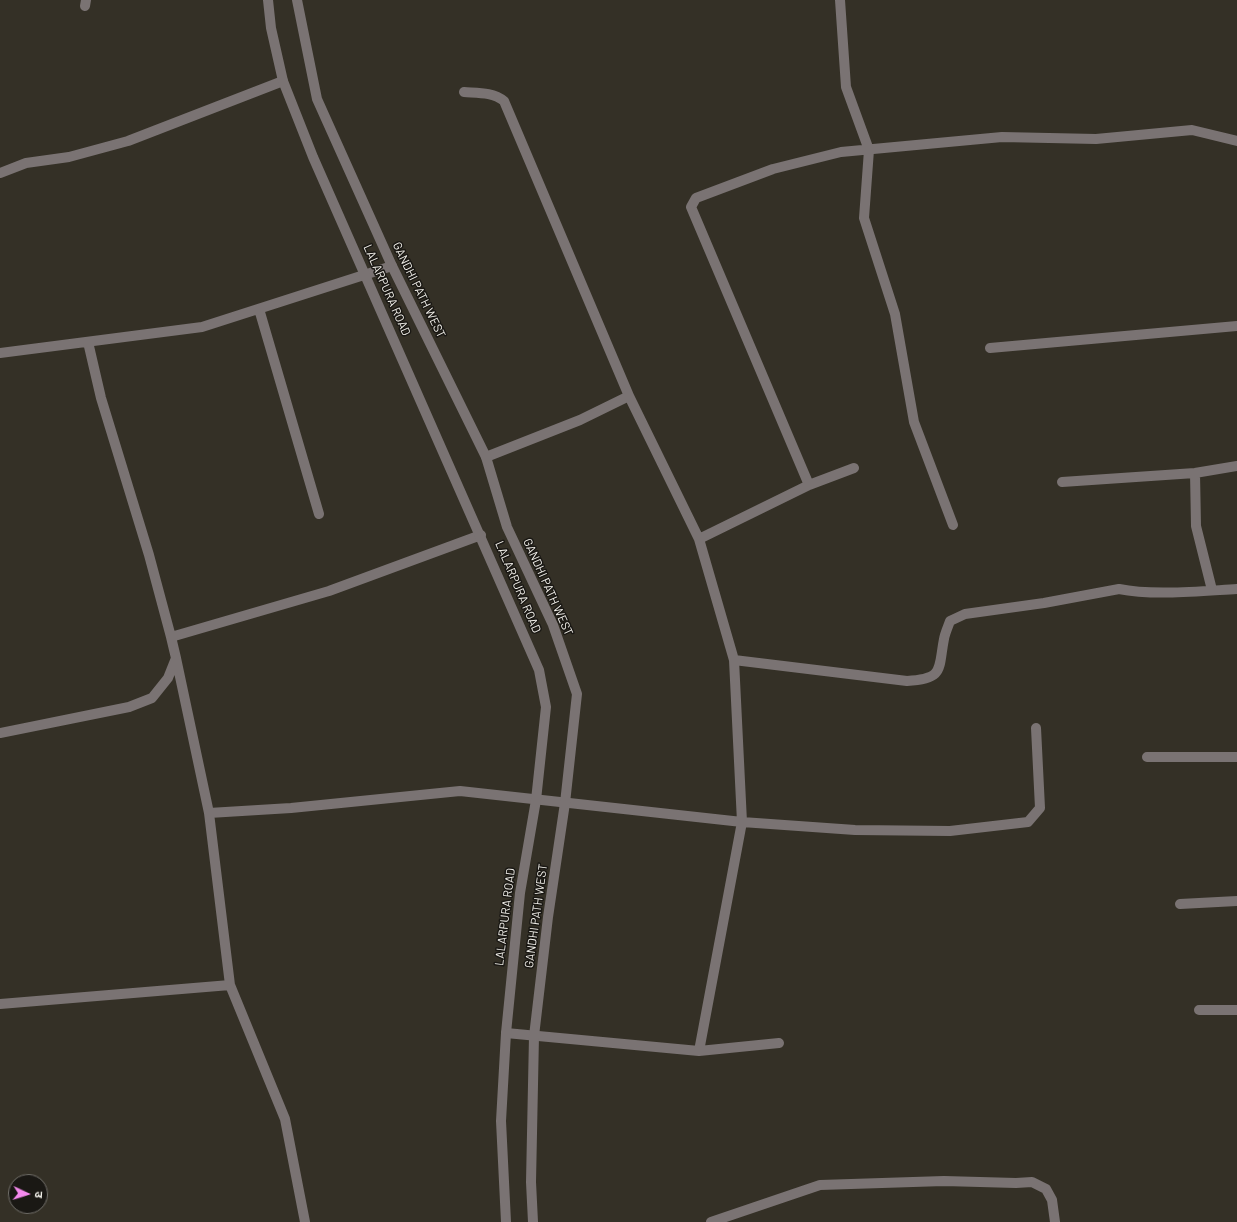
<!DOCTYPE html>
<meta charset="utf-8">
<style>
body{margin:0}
#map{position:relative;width:1237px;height:1222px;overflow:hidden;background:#343026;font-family:Barlow,"Noto Sans Devanagari",sans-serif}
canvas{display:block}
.north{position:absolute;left:8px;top:1174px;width:40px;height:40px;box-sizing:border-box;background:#1a1814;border:1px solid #72706b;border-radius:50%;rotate:94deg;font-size:11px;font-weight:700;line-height:16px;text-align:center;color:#f6f4ee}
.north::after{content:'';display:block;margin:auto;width:14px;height:18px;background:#f589ee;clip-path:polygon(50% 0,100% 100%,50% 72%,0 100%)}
</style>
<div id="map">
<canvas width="1237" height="1222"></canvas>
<div class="north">उ</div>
</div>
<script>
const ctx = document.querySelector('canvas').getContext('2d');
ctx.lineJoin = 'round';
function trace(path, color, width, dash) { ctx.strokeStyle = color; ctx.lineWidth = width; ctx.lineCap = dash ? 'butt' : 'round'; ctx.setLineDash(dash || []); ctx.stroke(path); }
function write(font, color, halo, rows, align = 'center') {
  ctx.font = font + ' Barlow,sans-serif'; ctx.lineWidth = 3; ctx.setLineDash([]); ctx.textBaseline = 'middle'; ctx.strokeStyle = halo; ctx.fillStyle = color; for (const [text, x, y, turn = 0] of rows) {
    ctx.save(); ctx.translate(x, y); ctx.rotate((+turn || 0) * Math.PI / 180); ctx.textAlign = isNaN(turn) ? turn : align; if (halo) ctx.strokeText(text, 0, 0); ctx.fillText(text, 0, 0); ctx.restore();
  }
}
trace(new Path2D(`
 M85 6 86 0`), '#7a7373', 10);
trace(new Path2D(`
 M840 0 846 87 869 150 864 218 895 314 914 422 953 525
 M464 92C478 93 493 92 504 101L629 396
 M0 173 26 163 69 157 128 141 283 81
 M259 309 319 514
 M88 342 101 398 149 555 171 637 329 591 481 535
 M990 348 1237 326
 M0 353 202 327 392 266
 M1195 473 1196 526 1212 590
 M1062 482 1195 473 1237 466
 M809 485 854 468
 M699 539 809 485 691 207 696 198 773 169 841 152 1002 137 1096 139 1192 130 1237 141
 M176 658 209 813
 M734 660 907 681C945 679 938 669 944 639 945 633 948 627 950 621L965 614 1044 603 1119 589C1153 596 1202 591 1237 589
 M0 733 129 707 152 698 168 678 176 658 171 637
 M1147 757H1237
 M1180 904 1237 901
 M0 1004 230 985
 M1199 1010H1237
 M506 1033 699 1051 779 1043
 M699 1051 742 822 855 830 950 831 1028 822 1040 808 1036 728
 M305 1222 285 1119 230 985 209 813 291 808 460 791 742 822 734 660 699 539 629 396 580 420 486 457
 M711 1222 820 1185 944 1181 1016 1183 1032 1182 1046 1189 1052 1200 1055 1222`), '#7a7373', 10);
trace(new Path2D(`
 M268 0 271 28 283 81 313 157 539 670 546 707 536 800 520 893 506 1033 501 1121 506 1222
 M297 0 317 99 392 266 486 457 507 527 553 625 577 694 565 803 548 917 534 1036 531 1182 533 1222`), '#7a7373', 10);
write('12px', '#f6f4ee', '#1a1814', [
 ["LALARPURA ROAD",387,290,66],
 ["GANDHI PATH WEST",419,290,64],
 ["LALARPURA ROAD",518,587,67],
 ["GANDHI PATH WEST",548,587,66],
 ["GANDHI PATH WEST",536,916,-82],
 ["LALARPURA ROAD",505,917,-83]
]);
</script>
